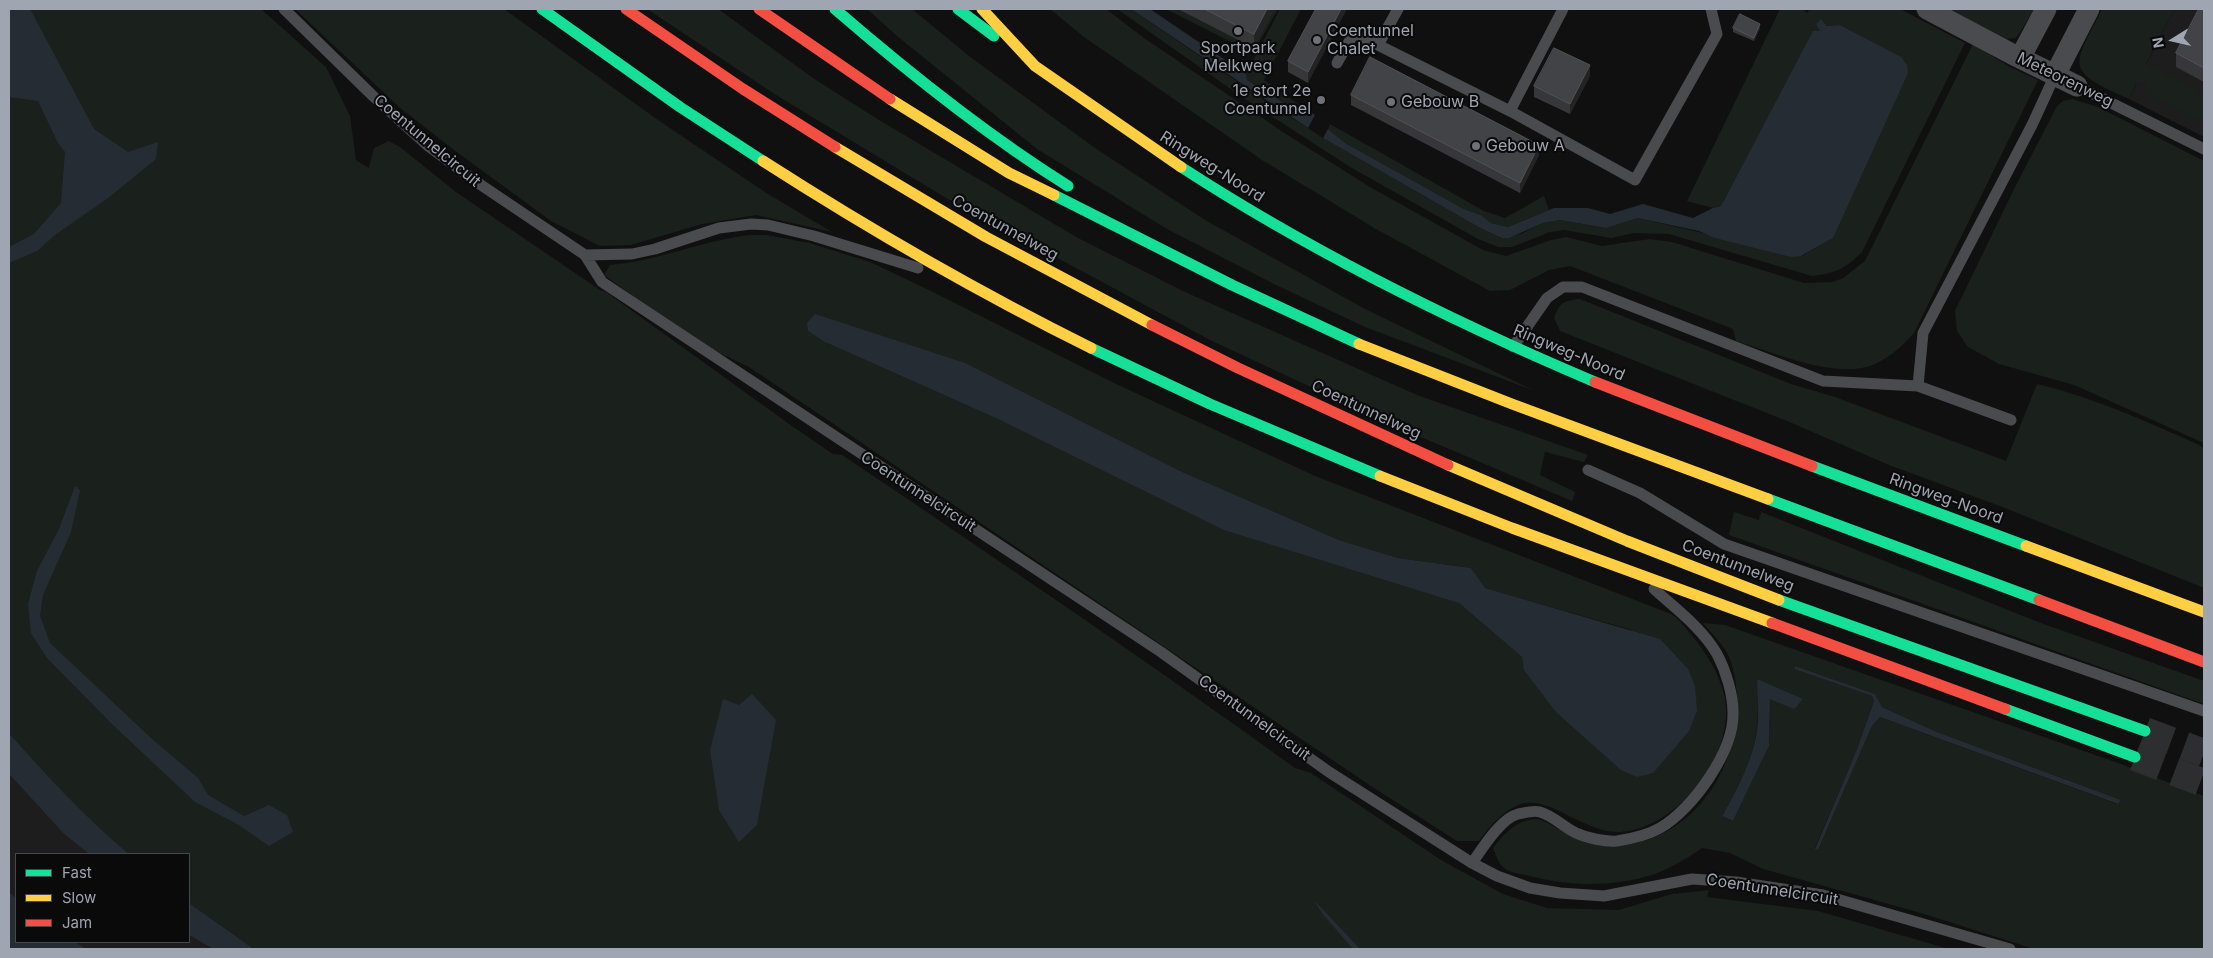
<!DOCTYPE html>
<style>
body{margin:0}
#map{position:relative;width:2213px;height:958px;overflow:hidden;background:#101010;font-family:Inter,sans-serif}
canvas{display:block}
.frame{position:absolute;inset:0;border:10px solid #a0a5b2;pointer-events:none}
.legend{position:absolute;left:15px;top:853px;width:175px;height:90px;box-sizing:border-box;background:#0a0a0b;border:1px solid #46484e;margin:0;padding:6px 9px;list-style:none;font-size:15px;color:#a0a5b2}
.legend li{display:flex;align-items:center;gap:10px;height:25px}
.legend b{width:25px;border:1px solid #46484e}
.north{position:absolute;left:2148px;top:15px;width:50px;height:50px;-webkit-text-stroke:4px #0a0a0b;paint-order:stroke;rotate:260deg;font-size:14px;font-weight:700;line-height:20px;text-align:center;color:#a0a5b2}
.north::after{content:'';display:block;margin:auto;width:18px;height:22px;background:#a0a5b2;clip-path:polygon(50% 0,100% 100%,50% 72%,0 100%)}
</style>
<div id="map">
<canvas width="2213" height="958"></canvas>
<div class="frame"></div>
<ul class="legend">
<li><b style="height:6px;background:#16e098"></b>Fast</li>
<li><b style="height:6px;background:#ffcf43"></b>Slow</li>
<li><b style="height:6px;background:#f24e42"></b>Jam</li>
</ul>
<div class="north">N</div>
</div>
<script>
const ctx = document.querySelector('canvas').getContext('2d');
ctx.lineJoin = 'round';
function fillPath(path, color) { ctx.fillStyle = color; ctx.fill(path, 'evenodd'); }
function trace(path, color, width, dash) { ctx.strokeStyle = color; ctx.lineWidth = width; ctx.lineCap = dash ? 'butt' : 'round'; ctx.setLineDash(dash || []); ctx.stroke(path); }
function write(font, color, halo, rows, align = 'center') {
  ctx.font = font + ' Inter,sans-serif'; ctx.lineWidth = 4; ctx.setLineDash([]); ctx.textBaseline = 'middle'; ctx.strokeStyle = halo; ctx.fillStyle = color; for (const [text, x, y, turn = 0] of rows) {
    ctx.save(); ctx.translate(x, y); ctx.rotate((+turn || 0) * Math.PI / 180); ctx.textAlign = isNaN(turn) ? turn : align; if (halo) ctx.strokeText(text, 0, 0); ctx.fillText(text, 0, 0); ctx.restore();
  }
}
fillPath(new Path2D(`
 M2174 9H2204V137L2129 99Z
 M9 774 64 834 89 854H16V898L9 892Z
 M189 935 213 949H87L75 942H189Z`), '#1d1d1e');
fillPath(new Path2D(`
 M9 9H261L326 67 350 116 356 160 369 168 374 148 389 141 400 147 456 192 600 290 606 292 792 426 833 454 842 455C994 557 1146 660 1295 768L1311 773 1441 860 1503 894 1547 908 1619 910 1672 894 1709 890 1707 897 1818 911 1949 949H254L189 903V854H129C85 817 47 776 9 733Z
 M295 9H504L658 120 768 194 832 232 756 215 702 224 631 245 600 246 551 221 454 150 399 107Z
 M647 9H718L813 78 879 120 1078 238 1185 292 1417 395 1588 455 1584 462 1545 452 1540 475 1575 492 1572 501 1390 424 1210 340 946 198 776 95Z
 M867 9H912L969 56 1095 148 1205 220 1365 309 1535 391 1365 327 1274 284 1167 229 1037 149 897 36Z
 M1050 9H1106L1144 38 1283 132 1370 187 1483 250 1506 256 1551 240 1566 237 1602 246 1650 239 1672 242 1804 283 1833 282 1843 278 1865 261 1973 44 2010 67 2038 80 1914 333C1903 346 1890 357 1875 364 1837 381 1773 352 1736 341L1733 329 1570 266 1549 270 1510 290 1490 291 1376 229 1262 160 1084 37Z
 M1117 9H1131L1273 106 1323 138 1480 228 1502 238 1521 234 1543 223 1560 220 1605 228 1638 218 1802 256 1833 238 1870 41 1840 25 1827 26 1821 19 1816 24 1821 31 1813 32 1721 206 1713 208 1687 201 1780 9H1802L1807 13 1810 9H1900L1965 43 1862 252C1845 269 1836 273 1812 276L1669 234 1634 233 1611 238 1564 230 1550 232 1512 247H1498L1478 239 1350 167 1242 97Z
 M1166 9H1278L1253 53Z
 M1280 9H1301L1264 80 1301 106 1298 111 1247 80 1246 74Z
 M1949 9H2035L2016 38 2006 39Z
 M2102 9H2174L2146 64 2185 84 2204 101V122L2154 97 2144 81 2136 84 2129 99C2063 70 2073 67 2102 9Z
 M2072 99 2098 107 2204 161V443L2074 385 1999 364 1968 347 1957 331 1955 311 2014 189 2057 106 2063 101Z
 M1330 124 1484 211 1505 218 1544 196 1549 210 1508 227 1491 223 1481 215 1464 209 1345 143 1328 129Z
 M751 235H767L809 243 870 262 929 290 1114 383 1315 476 1671 614 1677 618C1698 642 1718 666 1725 698 1735 755 1679 827 1621 832 1585 834 1550 795 1521 804 1503 810 1490 826 1479 841H1457L1374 788 749 367 698 343 604 275 610 265C658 261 703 240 751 235ZM825 342 1178 470 1339 540 1398 558 1471 568 1484 588 1632 630 1525 670 1522 657 1459 603 1000 420Z
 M1580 299 1791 384 1835 397 2006 461 2037 384C2093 397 2145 421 2197 444L2204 448V588L2005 508 1889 465 1787 421 1560 331 1554 318C1560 302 1563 301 1580 299Z
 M1734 512 1759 520 1761 512 2041 623 2204 681V704L1729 535Z
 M1703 623 1725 625 2118 763 2204 796V949H2034L1921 913 1763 869 1730 853 1702 848C1688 858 1671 868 1655 874 1614 887 1571 887 1530 876 1522 874 1510 873 1504 868 1498 863 1496 855 1493 848 1504 834 1516 820 1536 819 1543 819 1553 826 1560 830 1588 843 1616 851 1647 840 1719 816 1753 728 1730 659 1725 646 1712 634 1703 623ZM1795 666 1875 694 1882 707 1937 732 2121 800 2117 804 1880 717 1872 726 1818 850 1815 848 1857 749 1874 701 1872 696 1794 669ZM1758 679 1770 698 1769 746 1733 821 1722 816C1735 793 1747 771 1754 745 1759 725 1758 700 1758 679Z`), '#1a201b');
fillPath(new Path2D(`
 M9 9H30L94 129 128 152 158 142 156 159 108 198 55 235 37 251 9 263V247L34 234 61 203 65 152 58 143 38 101 9 97Z
 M1131 9H1150L1246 74 1247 80 1297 111 1301 106 1315 115 1308 128Z
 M1821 19 1827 26 1840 25 1901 57 1907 65 1908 73 1833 238 1801 256 1791 257 1715 238 1699 231 1638 218 1606 228 1560 220 1543 223 1509 238H1502L1480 228 1323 138 1328 129 1345 143 1464 209 1481 215 1491 223 1508 227 1554 208H1588L1610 214 1643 204 1693 218 1713 208 1721 206 1813 31H1820L1816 24Z
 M815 314 965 363 1178 470 1339 540 1398 558 1471 568 1485 588 1660 639 1688 669 1695 686 1697 711 1689 731 1653 773 1637 777 1621 770 1556 712 1524 670 1522 657 1459 603 1224 530 1000 420 825 342 808 331 807 323Z
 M75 486 80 490 71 532 43 595 40 616 50 643 152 739 198 778 208 795 244 816 269 805 287 815 293 832 269 846 239 825 195 802 113 725 47 658 31 633 28 604 37 571 59 529Z
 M1795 666 1875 694 1882 707 1937 732 2121 800 2118 804 1880 717 1872 726 1818 850 1815 849 1857 749 1874 701 1872 696 1794 669Z
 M1757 679 1803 699 1794 709 1770 699 1769 746 1733 821 1722 816C1735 793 1747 771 1754 745 1760 725 1758 700 1757 679Z
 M752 694 776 720 757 825 739 842 719 810 710 750 723 699 739 705Z
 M9 733C47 776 85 817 129 854H89L64 834 9 774Z
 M9 892 16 898V942H75L87 949H9Z
 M1314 900 1360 949H1353L1322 913Z
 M189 903 254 949H213L189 935Z`), '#262c33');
trace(new Path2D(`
 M2145 731 2204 753
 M2135 757 2204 783`), '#2d2e30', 28, [28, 14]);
trace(new Path2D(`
 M284 9 374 97 427 145 481 185 585 255 602 282 1161 652 1329 772 1472 863 1497 876 1530 888 1560 893 1604 896 1692 879 1736 882 1823 895 2010 949
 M1378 45 1510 111 1635 180 1717 34 1711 9
 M1337 63 1354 33 1378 45 1398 9
 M2077 86 2204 149
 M1510 111 1563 9
 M585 255 632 254 655 249 719 228 751 224 768 225 814 236 918 268
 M1513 347 1547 298 1563 287H1582L1823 381 1918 386 2011 420
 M1918 386 1923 333 2032 125 2055 75
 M1588 470 1640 493 1724 544 2204 711
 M1472 863C1482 849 1501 818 1518 814 1524 813 1534 810 1540 812 1554 816 1563 827 1576 833 1587 838 1605 842 1617 841 1630 839 1648 835 1660 828 1693 809 1734 751 1733 713 1733 694 1726 671 1717 654 1702 628 1676 609 1654 589`), '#4a4b4f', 11);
trace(new Path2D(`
 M1927 9 2012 54 2077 86
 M2020 58 2046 9
 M2055 75 2089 9`), '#4a4b4f', 21);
trace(new Path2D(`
 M542 9 680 107 763 161
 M835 9C909 73 985 134 1068 186
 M958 9 994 36
 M1181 167C1312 252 1451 321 1595 382
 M1054 195 1232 285 1359 344
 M1091 348 1210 404 1380 476
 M1812 466 2026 546
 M1768 499 2039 600
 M1779 600 2145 731
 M2005 709 2135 757`), '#16e098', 11);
trace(new Path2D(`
 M982 9 1035 66 1181 167
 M890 99 1009 173 1054 195
 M835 147 986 237 1152 325
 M763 161C869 229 978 292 1091 348
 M1359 344 1512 404 1768 499
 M1448 465 1627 541 1779 600
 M1380 476 1512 528 1772 623
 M2026 546 2204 612`), '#ffcf43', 11);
trace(new Path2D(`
 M626 9 743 89 835 147
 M759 9 890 99
 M1152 325 1238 368 1448 465
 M1595 382 1812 466
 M2039 600 2204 662
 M1772 623 2005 709`), '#f24e42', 11);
fillPath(new Path2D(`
 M1178 9H1274L1254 48Z
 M1316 9 1308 83 1288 72V61Z
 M2204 9V82L2176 67V53Z
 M1733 28H1760L1754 41 1733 32Z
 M1590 76 1570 114 1534 97V86Z
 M1351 95 1539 155 1520 193 1351 105Z`), '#37373a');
fillPath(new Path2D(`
 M1267 9H1274L1254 48V34Z
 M1341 9H1347L1308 83V72Z
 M1760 24V28L1754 41V38Z
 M1590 65V76L1570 114V104Z
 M1539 145V155L1520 193V183Z`), '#232324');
const building = new Path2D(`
 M1205 9H1267L1254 34Z
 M1316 9H1341L1308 72 1288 61Z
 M2199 9H2204V68L2176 53Z
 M1740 14 1760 24 1754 38 1733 28Z
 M1554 48 1590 65 1570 104 1534 86Z
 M1370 57 1539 145 1520 183 1351 95Z`);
fillPath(building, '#424347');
trace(building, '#515258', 1);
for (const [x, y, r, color] of [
 [1238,31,5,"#6e7179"],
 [1317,40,5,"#6e7179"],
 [1321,100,5,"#6e7179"],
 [1391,102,5,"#6e7179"],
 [1476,146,5,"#6e7179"]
]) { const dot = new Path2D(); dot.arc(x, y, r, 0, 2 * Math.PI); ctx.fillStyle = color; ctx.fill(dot); trace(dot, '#0a0a0b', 2); }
write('16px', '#a0a5b2', '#0a0a0b', [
 ["Coentunnel",1327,31],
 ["Chalet",1327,49],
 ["Sportpark",1238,48,"center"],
 ["Melkweg",1238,66,"center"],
 ["1e stort 2e",1311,91,"right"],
 ["Coentunnel",1311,109,"right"],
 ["Gebouw B",1401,102],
 ["Gebouw A",1486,146]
], 'left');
write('16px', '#a0a5b2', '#0a0a0b', [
 ["Meteorenweg",2065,80,26],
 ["Coentunnelcircuit",427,141,40],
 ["Ringweg-Noord",1212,167,32],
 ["Coentunnelweg",1005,228,29],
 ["Ringweg-Noord",1569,353,23],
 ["Coentunnelweg",1366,410,25],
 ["Coentunnelcircuit",918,492,33],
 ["Ringweg-Noord",1946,499,20],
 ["Coentunnelweg",1738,566,21],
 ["Coentunnelcircuit",1254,718,36],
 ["Coentunnelcircuit",1772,890,9]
]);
</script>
